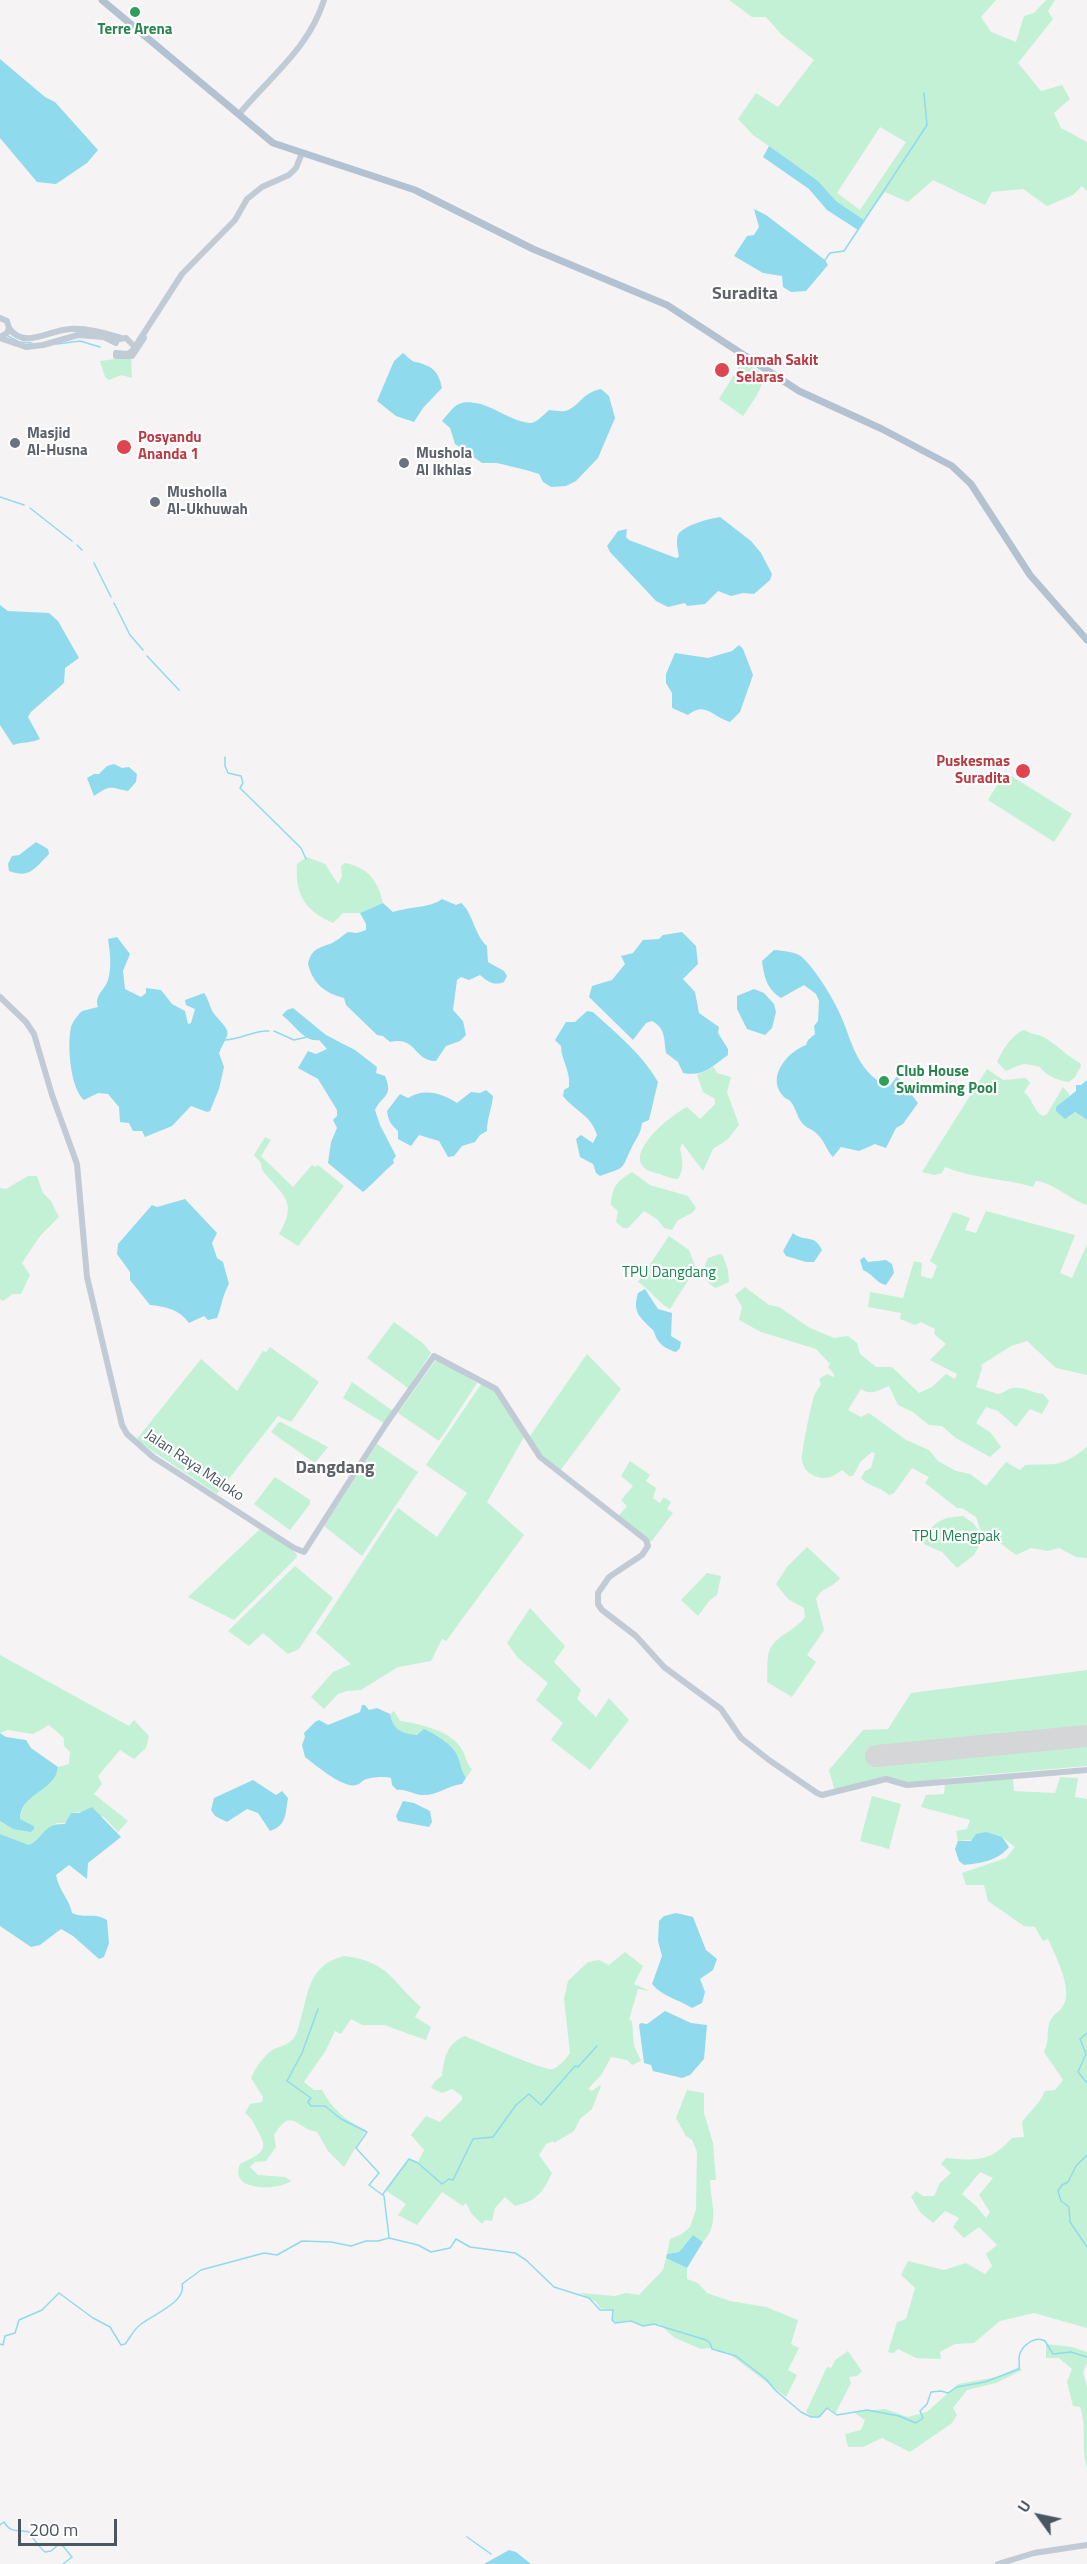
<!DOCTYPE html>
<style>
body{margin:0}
#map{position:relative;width:1087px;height:2564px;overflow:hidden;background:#f5f3f3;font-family:"Titillium Web",sans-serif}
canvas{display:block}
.north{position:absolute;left:1009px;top:2486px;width:60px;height:60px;-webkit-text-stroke:4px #fff;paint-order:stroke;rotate:303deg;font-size:16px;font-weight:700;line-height:24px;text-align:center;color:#4a5661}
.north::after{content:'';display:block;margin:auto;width:21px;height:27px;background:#4a5661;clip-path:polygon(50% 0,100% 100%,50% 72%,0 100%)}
.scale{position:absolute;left:18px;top:2519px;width:99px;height:27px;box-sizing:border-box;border:3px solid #4a5661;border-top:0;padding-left:8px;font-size:18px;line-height:21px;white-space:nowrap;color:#4a5661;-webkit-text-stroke:4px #fff;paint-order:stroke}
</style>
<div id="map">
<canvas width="1087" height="2564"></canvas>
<div class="north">U</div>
<div class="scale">200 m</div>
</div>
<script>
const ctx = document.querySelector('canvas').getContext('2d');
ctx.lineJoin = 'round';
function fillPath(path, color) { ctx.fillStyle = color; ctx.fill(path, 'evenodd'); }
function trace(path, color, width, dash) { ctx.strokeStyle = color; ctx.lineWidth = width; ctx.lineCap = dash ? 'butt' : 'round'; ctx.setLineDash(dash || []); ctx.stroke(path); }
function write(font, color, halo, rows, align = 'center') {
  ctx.font = font + ' "Titillium Web",sans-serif'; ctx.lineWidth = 4.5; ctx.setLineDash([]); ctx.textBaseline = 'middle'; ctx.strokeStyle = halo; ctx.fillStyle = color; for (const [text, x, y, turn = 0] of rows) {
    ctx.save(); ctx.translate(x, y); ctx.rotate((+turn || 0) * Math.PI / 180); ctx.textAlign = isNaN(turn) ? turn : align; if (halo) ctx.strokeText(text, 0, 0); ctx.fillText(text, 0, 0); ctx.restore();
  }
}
fillPath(new Path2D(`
 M729 0H996L981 17 991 32 1016 42 1024 16 1034 13 1046 0H1055L1048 11 1053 19 1018 63 1041 91 1062 85 1070 99 1054 113 1061 128 1087 142V191L1082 186 1073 195 1047 206 1023 189 992 192 985 205 933 180 908 202 885 192 864 220 836 201 818 181 753 135 738 119 756 93 778 107 814 60 782 35 766 17H752ZM880 127 906 142 860 210 837 193Z
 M131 357 132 378 121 375 109 380 105 377 100 361Z
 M743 360 766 376 757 395 743 416 719 399Z
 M1005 772 1072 814 1054 842 988 800Z
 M307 857 325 864 338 884 342 877 341 866 345 863C367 867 378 880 383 903L360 913H343L333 923C304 910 295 894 297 864Z
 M1024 1030C1032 1035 1040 1034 1047 1039 1059 1047 1066 1055 1080 1063L1081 1066 1075 1077 1069 1082C1059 1081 1045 1075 1040 1067 1022 1062 1022 1064 1006 1071L997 1062C1002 1051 1012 1034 1024 1030Z
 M714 1067 717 1073 731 1077 727 1092 739 1125 728 1139 713 1149 703 1171 682 1143 680 1149C683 1159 684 1170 678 1179 671 1179 666 1176 660 1174 610 1165 667 1117 687 1107L700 1119 715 1104V1099L703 1092 697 1075Z
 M987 1069 1003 1080 1026 1078 1030 1083 1024 1092C1033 1099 1033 1111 1043 1116L1047 1114 1063 1087 1070 1095 1056 1111 1069 1117 1074 1112 1087 1120V1205C1068 1199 1055 1183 1036 1181L1033 1187C1003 1178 975 1179 945 1167L942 1173 934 1175 922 1172Z
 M265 1137 271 1140 261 1156 293 1187 312 1165 315 1167 318 1165 344 1186 298 1246 279 1234C299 1201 282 1195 262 1170L261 1163 254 1155Z
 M632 1172 650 1185 688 1196 696 1208 692 1213 678 1220 672 1230 664 1228 657 1219 644 1211 628 1228H623L616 1222 618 1211 611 1205C612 1187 616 1182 632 1172Z
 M28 1176H37L43 1193 51 1201 59 1217 40 1236 22 1263 30 1275 21 1294H13L3 1301 0 1299V1188L6 1189Z
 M986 1211 1075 1235 1060 1273 1072 1278 1087 1244V1375L1056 1368 1027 1341 1011 1346 981 1365 982 1368 976 1387 998 1394C1004 1393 1008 1388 1013 1388 1022 1386 1033 1393 1043 1394L1049 1401 1042 1414 1030 1409 1016 1427 998 1411 986 1407 976 1423 991 1433 1001 1447 990 1457 956 1438 942 1426 929 1425 913 1412 898 1405 889 1386C879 1390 871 1396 861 1389L848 1410 861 1417 869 1413 906 1440 929 1450 938 1461 956 1471 970 1474 986 1486 1006 1462 1020 1470 1025 1465C1057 1463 1059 1469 1087 1447V1558L1076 1557 1059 1548 1048 1551 1031 1548 1016 1555 996 1540 986 1536 980 1529 976 1517 962 1508H957L925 1483 929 1477 912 1468 894 1493 889 1495C879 1486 869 1487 861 1478L865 1471 871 1468 875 1453 872 1452 861 1461 853 1476H849L842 1470C835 1476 826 1480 817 1477 809 1474 803 1469 802 1460 801 1453 811 1405 814 1396 815 1392 819 1388 821 1384L819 1379 827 1374 834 1377V1374L828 1367 830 1364 816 1349 761 1332 739 1320 742 1307 735 1295 745 1287 769 1305 779 1307 810 1328 834 1338 848 1336 857 1343 860 1354 876 1367H892L919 1393 932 1387 946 1374 955 1379 957 1374 930 1360 946 1344 934 1334 935 1329 921 1322 915 1325 900 1319 901 1313 868 1307 870 1292 903 1298 914 1261 922 1263 921 1276 932 1279 937 1266 930 1261 953 1212 970 1218 965 1230 976 1233Z
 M669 1236 689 1250 696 1268 670 1309C657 1302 651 1290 638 1282Z
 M720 1254 723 1256 728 1270 729 1282 716 1288C702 1281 702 1270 708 1258Z
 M394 1322 424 1344 431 1353 408 1388 367 1358Z
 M270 1347 319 1382 291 1422 278 1416 217 1494 136 1440 201 1359 237 1391 263 1351 266 1352Z
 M587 1354 621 1389 560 1471 541 1454 530 1436Z
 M435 1361H440L477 1383 439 1441 398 1413Z
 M352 1382 393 1411 384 1423 343 1398Z
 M482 1383 491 1387 524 1437 487 1502 524 1535 446 1641 442 1639 431 1661 398 1667 361 1690 347 1691 338 1694 324 1709 311 1697 333 1672 351 1664 316 1633 398 1508 437 1537 467 1493 426 1465Z
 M279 1422H281L328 1447 315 1463 271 1432Z
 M377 1444 418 1472 362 1556 324 1526Z
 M630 1461 650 1475 646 1481 656 1488 653 1498 660 1503 664 1497 671 1502 667 1509 673 1513 651 1542 617 1518 627 1506 621 1500 633 1486 621 1476Z
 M275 1477 310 1500V1504L290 1530 254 1504Z
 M963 1516 973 1523 984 1538 974 1555 957 1568 942 1552 922 1543C931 1523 941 1517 963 1516Z
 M260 1529 296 1553 297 1557 234 1620 188 1597Z
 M807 1547 840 1578C833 1588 822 1587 816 1599L824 1630 807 1655 816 1662 792 1697 767 1682C768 1672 766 1657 770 1649 777 1635 796 1630 805 1617L804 1608 788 1599 776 1584 787 1567Z
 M295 1566 333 1598 299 1649 288 1654 263 1633 249 1646 228 1631Z
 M707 1573 721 1576 717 1595 710 1600 698 1616 681 1600Z
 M530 1608 565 1646 554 1662 581 1690 577 1699 596 1717 609 1698 629 1720 590 1770 551 1740 563 1723 536 1700 548 1683 518 1658 507 1643Z
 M0 1655 129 1726 134 1720 149 1736 146 1748 134 1759 120 1750 98 1776 102 1784 94 1794 128 1821 118 1832 104 1817 81 1812 71 1813 66 1823H57L29 1845 0 1834V1821L13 1829 34 1826 20 1819C21 1800 45 1783 58 1771V1767L69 1764 70 1752 64 1746V1738L49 1725 33 1734 8 1730 0 1733Z
 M1087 1670V1732L978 1743 972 1738 955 1740V1745L896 1751 892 1746 875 1748 877 1765 894 1764 896 1759 956 1753 957 1758 974 1756 979 1751 1087 1740V1766L946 1778 908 1786 883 1779 835 1792 829 1770 863 1730 888 1729 911 1693Z
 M394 1711 400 1721C420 1724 449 1730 461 1748 466 1755 466 1764 472 1769L466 1778C456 1764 457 1748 441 1738 420 1726 399 1749 390 1714Z
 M1060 1777 1078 1778 1075 1797 1087 1799V2328L1034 2313 1000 2321 974 2343 955 2344 940 2352 941 2359 916 2358 898 2349 894 2353 888 2352 897 2322 906 2319 915 2288 901 2275 908 2261 944 2270 966 2263 985 2274 992 2266 986 2254 997 2245 979 2227 964 2238 953 2227 959 2218 945 2211 933 2223 920 2212 911 2197 916 2191 923 2196H934L940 2183 951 2173 941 2164 946 2158C976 2161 991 2162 1012 2138L1024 2137 1022 2122C1030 2111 1040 2104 1045 2091L1055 2090 1063 2080 1044 2052C1050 2039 1046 2036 1049 2024 1051 2015 1059 2013 1063 2006 1074 1990 1055 1955 1048 1939L1043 1941 1035 1927 1024 1926 988 1901 984 1885H966L962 1873 1006 1858 1015 1847 1002 1837 958 1841 956 1831 967 1829 970 1820 921 1807 926 1795 944 1794 945 1784 1013 1779 1014 1791 1055 1793ZM980 2172 993 2178 979 2195 990 2212 986 2218 976 2206 962 2194Z
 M872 1796 901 1804 889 1849 860 1841Z
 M625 1952 643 1966 634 1984 650 1991 638 1989 629 2020 632 2021 634 2046 641 2061 632 2065 627 2060 611 2057 602 2074 588 2089 592 2091 600 2085 601 2086 592 2109 580 2119 574 2131 554 2143 553 2141 546 2144 539 2155 552 2173C542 2193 538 2200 515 2206L505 2197 495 2208 492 2221 485 2220 482 2224 471 2213 466 2203 463 2206 442 2192 417 2225 398 2215 406 2204 385 2190 409 2158 418 2162 424 2150 411 2135 426 2116 440 2122 462 2100V2096L452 2089 442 2093 431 2088 435 2081 442 2076C444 2058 447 2043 465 2036 476 2041 547 2072 553 2069 560 2066 566 2059 570 2053L564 1999 568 1981 588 1962 599 1960 609 1965Z
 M344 1956C390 1962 390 1980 421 2007L415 2017 431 2027 426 2040 384 2025H362L351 2019 341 2034 335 2031 326 2050 304 2082 314 2090H322C333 2110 346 2121 366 2130L344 2167 328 2151 317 2132C295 2128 292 2106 274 2135L276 2147 266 2161 255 2162 250 2167 258 2175 285 2177 291 2181C280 2190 228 2193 240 2164 257 2155 270 2153 259 2133 254 2124 253 2119 245 2113L250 2104 262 2102 263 2097 251 2078C256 2067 264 2055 274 2049 279 2047 287 2045 291 2041 295 2038 298 2030 299 2025 309 1993 307 1966 344 1956Z
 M687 2090 704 2093V2113L713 2143 716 2180H710C711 2204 720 2224 703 2242L693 2235 679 2252 667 2254 670 2239 682 2234 690 2227 696 2209 697 2152 692 2140 686 2136 676 2118Z
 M666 2258 687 2268V2279L698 2283 707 2293 730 2301 766 2307 798 2320 791 2344 799 2348 788 2370 797 2375 786 2397 727 2352H720L710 2348 701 2349 675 2338 659 2324C641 2328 646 2325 631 2321 624 2320 619 2324 612 2321L613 2310 600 2308 596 2302 580 2293 615 2296 626 2293 639 2295 663 2270Z
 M1046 2344 1072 2347 1087 2352V2363L1083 2372 1087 2387V2468C1081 2449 1087 2424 1080 2407L1073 2406 1067 2382 1072 2369 1059 2358H1046Z
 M848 2351 862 2371 857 2376 849 2377 851 2383 835 2414 831 2409H825L821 2417H812L806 2412 827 2367 831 2368 835 2360Z
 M1019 2367 1022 2370 996 2383 967 2390 953 2408 957 2415 952 2423 910 2452 882 2438 863 2447H848L845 2434 861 2430 865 2420 853 2412 885 2409 908 2417 927 2412 958 2384 997 2377Z`), '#c3f1d5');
fillPath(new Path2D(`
 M0 59 45 97 55 102 98 150 87 163 56 184 37 182 0 138Z
 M769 146 818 181 836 201 864 220 858 230 827 210 809 189 763 157Z
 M754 209 766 215 825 260 828 265 806 291 791 292 783 287 782 276 763 273 734 256 747 236 754 235 759 227Z
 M403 353C406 355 411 361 415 362 431 365 439 371 442 388L423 408 414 422 396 416 377 401 394 361Z
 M601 389 609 396 615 418 598 458 576 481 566 486 551 487 543 482 539 474 526 470 497 463H482L455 444 450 428 442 421C456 404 458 399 481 404 497 409 513 421 529 423 536 424 544 414 549 410 555 410 561 413 568 410 580 405 582 393 601 389Z
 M720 517 751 541 761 553 772 574 770 580 754 594 743 593 731 596 718 591 705 604 687 606 685 603 668 607 656 601 610 552 607 546 618 531 627 529 626 537 629 540 676 558 679 557C678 551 675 538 679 533 688 524 708 519 720 517Z
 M0 605 8 611 49 613 58 621 79 658 65 668 64 683 31 712 28 717 40 739C32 743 22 742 13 745L0 725Z
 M739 645 743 649 753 675 740 712 730 722C711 716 706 701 688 715L672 708V693L666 683V674L675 653 708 658 732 651Z
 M114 764 122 768 129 767 137 774 136 782 128 791C108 787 111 785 94 796L87 778 94 774H99L107 766Z
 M36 842 48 849 49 854C35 868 30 879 9 871L8 864 12 856 19 855Z
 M442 899 456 905 461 903C472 911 475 936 487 946L488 962 504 971 507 976 504 982C494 986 488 982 480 975L469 980 461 977 457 980 453 1010 463 1021 466 1035 460 1041 446 1046 436 1061C414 1062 417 1036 390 1042L383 1036 377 1035 346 1005 344 998C325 993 313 984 308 964 311 949 319 948 332 943 337 941 343 935 348 932L357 933 366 930V924L360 913 383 903 393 912C406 907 431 908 442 899Z
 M682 932 696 946 698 964 683 979 695 992 699 1013 719 1027 718 1033 728 1049V1055C712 1066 705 1077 683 1073L678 1062 666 1053C664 1041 666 1028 652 1021L646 1023 633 1040 589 997 592 986 612 980 625 964 621 956 633 953 643 940 659 939 663 935Z
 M117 937 130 954 123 971 125 989 141 997 146 993V988L161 990 172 1004 185 1011 188 1024 191 1023 195 1009 186 1005 185 1000 204 993C209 999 210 1010 215 1015 233 1035 229 1031 219 1053L224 1067 219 1089 210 1111 207 1112 191 1106 172 1126 145 1137 142 1131H133L129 1123 120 1122 119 1107 108 1094 98 1093 84 1100C70 1088 67 1044 71 1027 73 1021 78 1015 82 1011L98 1007C94 995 105 990 108 980 112 967 110 952 108 939Z
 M774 950C783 951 797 951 804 959 819 974 838 1006 845 1026 852 1045 859 1067 877 1080L880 1077 890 1083 889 1087 897 1076 918 1103 903 1124 896 1128 886 1148 875 1144 859 1151 841 1147 833 1157C827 1151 824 1140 817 1134 814 1130 809 1129 805 1126 797 1119 797 1110 791 1102 789 1099 786 1099 784 1097 765 1078 787 1052 806 1045L808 1040 815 1034 814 1026 818 1021 819 1001 816 994 804 985 781 998C767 989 764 977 762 961Z
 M754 989 764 993 774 1004 776 1012 772 1028 765 1035 747 1029 737 1009V996Z
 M293 1008 326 1035 355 1050 377 1067 376 1073 385 1076C394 1097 382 1095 375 1110L380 1125 396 1156 393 1160 394 1163C383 1172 375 1182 363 1192L328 1163 331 1142 337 1128 333 1120 337 1116V1110L318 1079 298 1068 308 1051 316 1054 327 1049 319 1040C305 1043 294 1024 282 1015L287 1010Z
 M587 1011 593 1012C617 1034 642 1054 658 1082L649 1120 642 1123C641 1133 637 1137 633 1145 620 1170 629 1166 600 1176L596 1173 593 1164 580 1157 576 1139 581 1135 593 1143 597 1135C591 1115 575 1111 563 1096L564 1090 569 1087C571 1071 561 1060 561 1046L555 1040 566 1022H575Z
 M1087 1080V1120L1075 1112 1065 1119 1056 1111V1107L1076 1091V1085H1081Z
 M486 1090 493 1096C492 1108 487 1118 487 1131L480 1135 475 1142 462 1146 454 1156 448 1157 439 1141 419 1135 411 1146 398 1139V1131C391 1125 388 1120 387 1111L400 1094 408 1098C424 1088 442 1093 457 1103L471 1092 480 1093Z
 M185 1199 217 1233 212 1243 217 1258 223 1262 229 1284C222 1296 222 1306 217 1318L208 1320 204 1316 189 1323C180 1310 165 1306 150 1305L130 1280V1272L117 1254 118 1244 152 1205 157 1207Z
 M793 1233C805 1243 814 1233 822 1250L814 1262H806L786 1256 783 1251Z
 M864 1257 868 1262 886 1260 892 1264 894 1273 886 1285C876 1283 873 1274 863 1270L860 1260Z
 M645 1289 658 1309 672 1313 671 1336 681 1342 680 1348 676 1352C669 1350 661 1346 657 1339 655 1336 655 1333 653 1330 640 1317 632 1313 638 1293Z
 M362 1705H365L369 1710 377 1708 390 1714C394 1731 401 1733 417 1735L424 1729C438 1736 454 1744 459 1760 461 1767 462 1772 466 1778L462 1784C446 1786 438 1796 421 1795 412 1794 406 1789 397 1790L392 1785 391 1778C385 1776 370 1777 364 1780 361 1782 359 1785 356 1785 344 1789 314 1764 305 1757L302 1745 305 1737 304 1733 315 1722 319 1720 328 1725 360 1712Z
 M0 1733 6 1737 26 1740 31 1748 58 1767C56 1791 20 1793 20 1819L34 1826V1829L31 1832 13 1829 0 1821Z
 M253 1780 276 1795 282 1791 288 1798C285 1812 288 1825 270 1831L258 1813 247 1809 227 1822 215 1816 211 1810 214 1798Z
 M403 1801 414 1803 430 1811 432 1822 429 1827 398 1821 396 1816Z
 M92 1807 121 1837 88 1863 87 1879 69 1865 56 1875C60 1893 69 1898 72 1913 84 1919 95 1912 107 1920L109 1943 104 1957 99 1959 73 1936 61 1929 40 1945 31 1947 0 1926V1834L29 1845C46 1835 44 1823 65 1824L71 1813H79Z
 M986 1832 1002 1837 1009 1847C997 1861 982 1863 964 1865L959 1861 955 1849 958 1841H971L976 1834Z
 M676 1913 693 1917 706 1950 717 1959 713 1970 700 1979 705 1992 702 2003 692 2008C678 1999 663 1997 652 1984L662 1956 658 1941 659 1921 664 1916Z
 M665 2011 691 2023 707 2025 704 2059 690 2075 682 2078 653 2071 651 2065 644 2063 639 2025 641 2023 647 2024Z
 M693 2235 703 2242 687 2268 666 2258 667 2254 679 2252Z
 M509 2550 516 2552 531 2564H484Z`), '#90daee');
trace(new Path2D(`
 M825 260 830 253 844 251 927 125 924 93
 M8 336 19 342 32 343
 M57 344 80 341 100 347
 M0 497 24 505
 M30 508 72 541
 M77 545 82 550
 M94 563 111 597
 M114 603 130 635 143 650
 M147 656 179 690
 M225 757V766L228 773 241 776 243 783 240 788 301 848 306 859
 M274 1031 294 1040 307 1037
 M224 1040C241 1040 253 1030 269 1031
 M318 2009 302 2053 287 2081 311 2098 308 2102 311 2106H325L341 2119 367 2132 356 2148 379 2173 369 2185 384 2196 389 2237
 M1087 2033 1080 2039 1086 2054 1078 2072 1087 2083
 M1087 2155 1076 2166 1068 2182 1062 2185 1058 2191 1061 2201 1069 2207 1070 2222 1087 2247
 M383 2194 409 2159 418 2163 442 2184 449 2179 453 2180 473 2139 493 2137 516 2105 529 2094 541 2105 575 2066 578 2067 597 2046
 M0 2344 3 2345 5 2336 15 2333 19 2320 42 2310 59 2293 93 2318 110 2327 121 2345 125 2344C130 2338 134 2329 140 2325 152 2315 187 2302 182 2284L201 2270 264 2253 277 2255 302 2241 331 2242 351 2246 366 2241H378L389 2238 418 2245 431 2252 450 2248 456 2239 470 2247 515 2253 526 2260 554 2287 589 2298 600 2310H613L612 2320 615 2323 631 2321 643 2326 654 2324 706 2340 710 2343 712 2349 736 2356 766 2379 775 2390 801 2412 811 2417H819L827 2408 837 2415 867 2410 899 2416 916 2423 923 2418 920 2411 927 2404 931 2392 941 2391 948 2393 957 2387 985 2382 1019 2369C1020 2364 1018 2358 1020 2353 1025 2343 1036 2336 1045 2341L1053 2354 1071 2352 1087 2357
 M0 2525 4 2522C11 2534 19 2529 29 2532 30 2535 42 2550 45 2552L51 2551 58 2545 63 2546 72 2557 63 2564
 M467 2537 491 2554`), '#90daee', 1.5);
trace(new Path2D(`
 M876 1756 1087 1736`), '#d5d6d8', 22);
trace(new Path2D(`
 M239 114C271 76 309 48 324 0
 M0 318 7 321 9 328 7 333 0 337
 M9 328C24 350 49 330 70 329 87 328 104 333 121 338
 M143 335 144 338 132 356H116V353L128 354 133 350 182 274 235 220 247 199 262 187 289 175 296 168 302 153
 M0 338 26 347 43 345 78 335 104 337 116 343
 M119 339 126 338 135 347
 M0 997 26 1022 34 1034 52 1095 77 1164 87 1277 122 1425 127 1434 153 1457 294 1548 304 1552 386 1424 434 1356 496 1389 540 1457 646 1540 648 1546 642 1555 609 1577 598 1593V1604L602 1610 636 1636 664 1667 721 1709 741 1738 769 1760 817 1793 822 1795 886 1779 907 1785 1087 1770
 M998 2564 1034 2553 1087 2545`), '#c1cbd6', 6);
trace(new Path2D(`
 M102 0 273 143 415 190 533 249 667 305 799 391 882 429 952 466 971 484 1030 575 1087 640`), '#b3c2d1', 7);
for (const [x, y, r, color] of [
 [135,12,6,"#2e9e5b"],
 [722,370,8,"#e0444e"],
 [15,443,6,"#6b7280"],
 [124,447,8,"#e0444e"],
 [404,463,6,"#6b7280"],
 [155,502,6,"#6b7280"],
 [1023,771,8,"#e0444e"],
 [884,1081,6,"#2e9e5b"]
]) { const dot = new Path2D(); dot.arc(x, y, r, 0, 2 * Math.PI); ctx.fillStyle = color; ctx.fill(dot); trace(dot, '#fff', 2); }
write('bold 15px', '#27864d', '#fff', [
 ["Terre Arena",135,30],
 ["Club House",896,1072,"left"],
 ["Swimming Pool",896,1089,"left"]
]);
write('bold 15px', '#be3a42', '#fff', [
 ["Rumah Sakit",736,361],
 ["Selaras",736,378],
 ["Posyandu",138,438],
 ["Ananda 1",138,455],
 ["Puskesmas",1010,762,"right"],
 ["Suradita",1010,779,"right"]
], 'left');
write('bold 15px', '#5b616d', '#fff', [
 ["Masjid",27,434],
 ["Al-Husna",27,451],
 ["Mushola",416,454],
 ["Al Ikhlas",416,471],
 ["Musholla",167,493],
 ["Al-Ukhuwah",167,510]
], 'left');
write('15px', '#17864f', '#fff', [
 ["TPU Dangdang",669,1273],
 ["TPU Mengpak",956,1537]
]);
write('15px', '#4a5661', '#fff', [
 ["Jalan Raya Maloko",194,1466,34]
]);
write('bold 18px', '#5f6368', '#fff', [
 ["Suradita",745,295],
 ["Dangdang",335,1469]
]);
</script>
